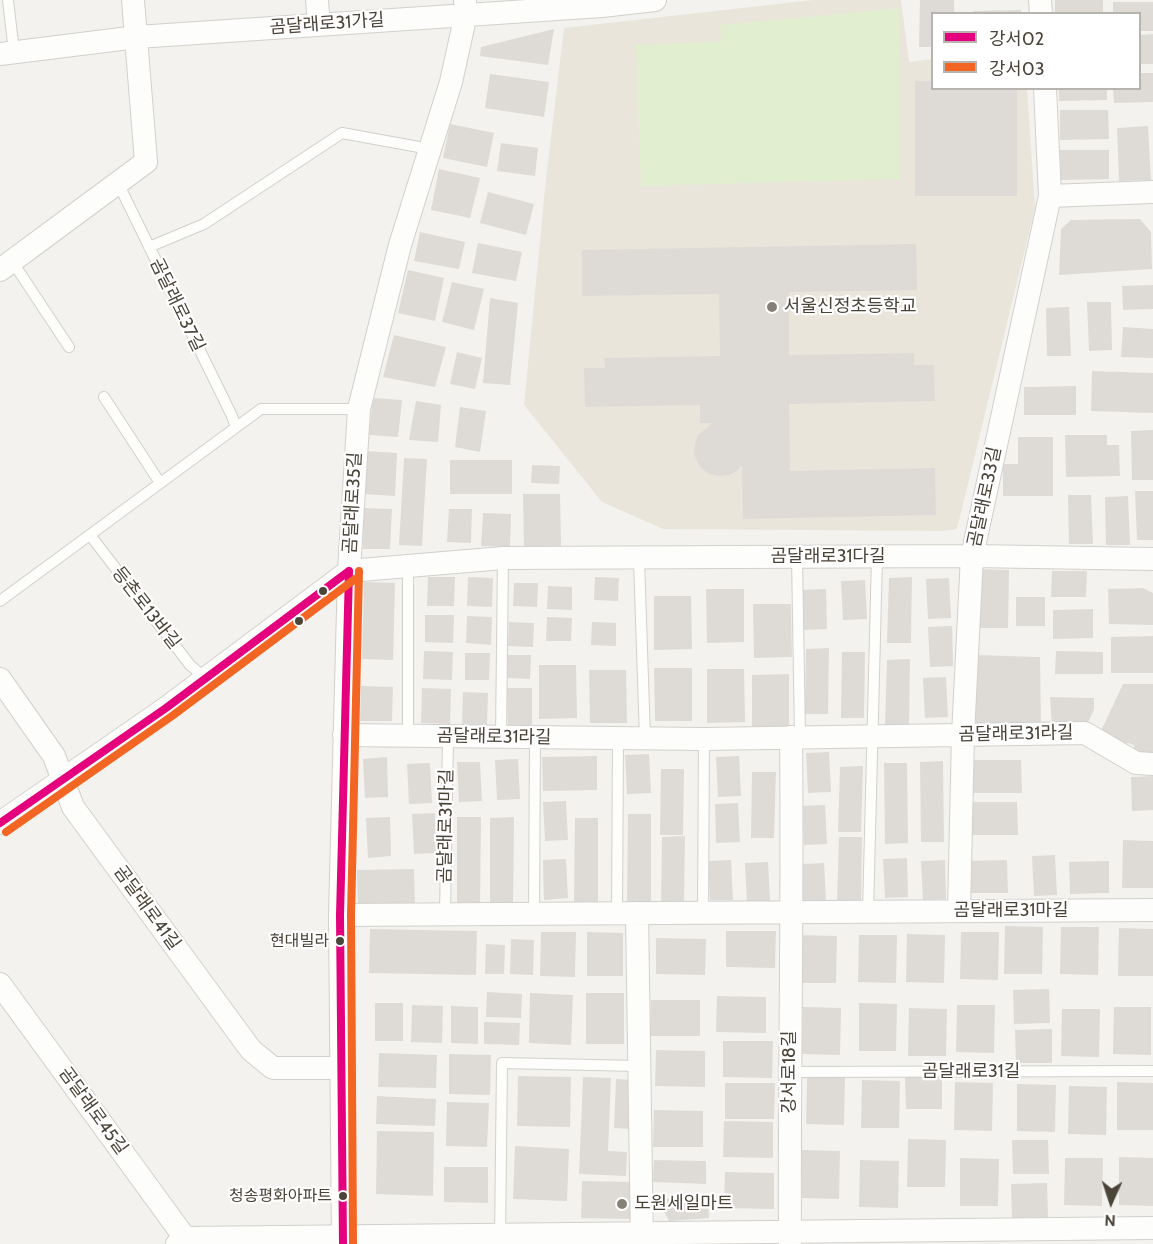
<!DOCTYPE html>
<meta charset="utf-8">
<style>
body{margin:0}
#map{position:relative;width:1153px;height:1244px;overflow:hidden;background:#f4f2ee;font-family:Cabin,"Noto Sans KR",sans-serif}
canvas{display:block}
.legend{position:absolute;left:931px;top:12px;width:210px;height:78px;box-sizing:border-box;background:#fff;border:2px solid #b7b4b0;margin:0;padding:8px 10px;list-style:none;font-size:18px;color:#4b4439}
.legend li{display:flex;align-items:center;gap:12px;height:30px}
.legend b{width:30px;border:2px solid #b7b4b0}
.north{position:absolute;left:1081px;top:1172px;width:60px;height:60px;-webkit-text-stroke:4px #fff;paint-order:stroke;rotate:183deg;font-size:16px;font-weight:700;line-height:24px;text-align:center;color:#4b4439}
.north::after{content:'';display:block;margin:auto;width:21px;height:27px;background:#4b4439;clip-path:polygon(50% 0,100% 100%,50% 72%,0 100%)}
</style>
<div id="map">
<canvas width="1153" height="1244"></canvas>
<ul class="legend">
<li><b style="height:8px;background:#e5007d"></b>강서02</li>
<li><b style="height:8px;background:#f26522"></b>강서03</li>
</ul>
<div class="north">N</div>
</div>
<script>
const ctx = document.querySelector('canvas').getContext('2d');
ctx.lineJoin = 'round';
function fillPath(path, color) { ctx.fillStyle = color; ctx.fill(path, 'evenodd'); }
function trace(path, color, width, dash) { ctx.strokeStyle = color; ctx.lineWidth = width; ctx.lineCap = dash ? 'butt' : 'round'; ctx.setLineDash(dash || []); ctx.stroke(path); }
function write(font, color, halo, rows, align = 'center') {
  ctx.font = font + ' Cabin,"Noto Sans KR",sans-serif'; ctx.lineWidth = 4.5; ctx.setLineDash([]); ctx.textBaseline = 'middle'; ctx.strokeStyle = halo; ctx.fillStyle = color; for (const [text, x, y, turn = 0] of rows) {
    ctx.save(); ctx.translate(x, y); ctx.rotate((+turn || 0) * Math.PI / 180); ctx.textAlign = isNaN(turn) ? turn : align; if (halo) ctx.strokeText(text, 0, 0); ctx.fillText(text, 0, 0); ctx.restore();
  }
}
fillPath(new Path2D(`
 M813 0H901L909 62 932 59V88L1027 89 1035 208 957 529 942 531 663 529 602 502 524 405 546 179 564 28Z`), '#eae5da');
fillPath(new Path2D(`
 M899 8 900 179 641 186 636 45 721 41 720 25Z`), '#e1eecf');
fillPath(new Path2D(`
 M920 0H954V14H932V47H919Z
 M1055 0H1103V14H1055Z
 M1113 2H1153V31H1140V14H1113Z
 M1021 10V14H973V11Z
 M554 29 548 65 480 56 481 47Z
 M1153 34V64H1140V35Z
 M1140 73H1153V102L1114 103 1113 88H1140Z
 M490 74 549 82 544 117 485 108Z
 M915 81H932V88H1017V196H915Z
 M1059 88H1107V100L1059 101Z
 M1060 110H1108L1109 139 1060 140Z
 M450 124 494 133 487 167 443 158Z
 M1148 126 1151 180 1119 181 1117 128Z
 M501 143 538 148 535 176 497 171Z
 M1060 150H1109V179L1061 180Z
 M439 169 480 178 470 218 431 210Z
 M488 192 534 204 526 235 480 223Z
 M1140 219 1151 232 1152 269 1059 275 1061 229 1071 220Z
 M420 232 465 242 459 269 414 261Z
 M478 243 522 252 516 281 472 273Z
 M916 244 917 290 789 292V355L914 353V365H934L935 401 789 404 790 471 935 468 936 515 743 519 742 465 737 471 729 475 719 476 710 474 702 469 697 462 694 453 695 444 698 435 711 425V423H700V405L585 407 584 368H605L604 358 720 356 719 294 582 296V250Z
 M408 270 444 278 435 321 398 313Z
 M452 282 484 289 474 330 442 322Z
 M1153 285V309L1123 310 1122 286Z
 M490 298 518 303 510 385 483 383Z
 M1087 302H1111L1112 350 1089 351Z
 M1069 307 1071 356H1047L1046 308Z
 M1123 327 1153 329V358L1121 357Z
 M394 335 446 347 435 387 383 377Z
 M457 352 482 358 475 389 450 384Z
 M1092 371 1153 373V413L1091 411Z
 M1076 386V415H1024V387Z
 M373 398 402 400 398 437 369 435Z
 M416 401 441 405 438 442 409 440Z
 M460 407 486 411 480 452 455 447Z
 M1153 430V480H1132L1131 431Z
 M1065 435H1107V445H1119L1120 476 1066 477Z
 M1018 437H1053V496H1003V464H1018Z
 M365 451 397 453 395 496 363 494Z
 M404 458 427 459 422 546 399 545Z
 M450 460H512V494H450Z
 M532 465 560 466 559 484 531 483Z
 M1135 491H1153V540H1137Z
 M523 494H560L561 547 524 548Z
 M1068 495H1091L1093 544H1069Z
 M1128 496 1130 545H1106L1105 497Z
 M364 508 392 509 390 549H363Z
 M449 509H472L471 543 447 542Z
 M483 513 511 514 510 547 481 546Z
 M978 569 1009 570 1008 628H977Z
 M1052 571H1087L1086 597H1051Z
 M428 577H455L454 606H427Z
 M468 577 493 578 492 607 467 606Z
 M595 577 619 578 618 601 594 600Z
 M912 577 911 643H887L889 578Z
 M949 578 951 618 928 619 926 579Z
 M865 580 867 619 843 620 841 581Z
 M364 582 395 583 393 660 362 659Z
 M514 583H538L537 607 513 606Z
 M548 586 572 587V610L547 609Z
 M1143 588 1153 593V625L1109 624 1108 589Z
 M706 589H744V642L707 643Z
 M826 589 827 629 804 630 802 590Z
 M654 596H691L692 649 654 650Z
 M1016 597H1045V626H1016Z
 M753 604H791L792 657 754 658Z
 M1093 609V638L1053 639V610Z
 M425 615H454L453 643 425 642Z
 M467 616 492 617 491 645 466 643Z
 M547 617 572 618 571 641H546Z
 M509 622 534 623 533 647 508 646Z
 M592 622 616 623V646L591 645Z
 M952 626 953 666 930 667 928 627Z
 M1153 636V673H1111V637Z
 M829 648 828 714H805L806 649Z
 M424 651 453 652 452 680 423 679Z
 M1056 651 1103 652V674H1055Z
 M842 652H865L864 718H841Z
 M465 653H490L489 680H465Z
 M506 655H531L530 679 506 678Z
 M975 655 1040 657 1041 727 976 726Z
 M910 659 909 725H885L887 660Z
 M539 665H576L577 718 539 719Z
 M654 668H692V721H655Z
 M707 669H744L745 722 707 723Z
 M589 670H626L627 723H590Z
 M789 674V728H752V675Z
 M946 677 948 717 925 718 923 678Z
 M1123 684H1153V757L1135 756 1134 745 1128 743 1121 747 1100 733Z
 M361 686 393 687 392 721H360Z
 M422 688 451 689 450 724 421 723Z
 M507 688H532V729L508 730Z
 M463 692 488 693 487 726 462 725Z
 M1050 697 1094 698V710L1086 726H1052Z
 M829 752 831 792 808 793 806 753Z
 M649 754 651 793 627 794 625 755Z
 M597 756V790L543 791 542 757Z
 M739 756 741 796 718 797 716 757Z
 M387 757 388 797 365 798 363 759Z
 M518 759 520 799 497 800 495 760Z
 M972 760H1021L1022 793H972Z
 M943 761 944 842H921L920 762Z
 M457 762H480L482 801 459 802Z
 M430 763 432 803 409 804 407 764Z
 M884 763H907L908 843 885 844Z
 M863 766 861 832H838L840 767Z
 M661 769H684L683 835H660Z
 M752 772H776L774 838H751Z
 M1153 776V810L1132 811 1131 777Z
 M566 801 568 840 545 841 543 802Z
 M967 802H1017L1018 835H968Z
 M738 803 740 842 716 843 715 804Z
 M825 805 827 844 804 845 802 806Z
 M435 813 437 853 414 854 412 814Z
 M628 814H651V902H627Z
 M390 817 391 856 368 858 366 818Z
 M457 817H481L480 906H457Z
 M514 817 513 906H490V818Z
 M575 818H598V906H574Z
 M685 836 684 902H661L662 837Z
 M839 837H862L861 903H837Z
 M1123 840 1153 841V888H1122Z
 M1055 855 1057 895 1034 896 1032 856Z
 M907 858 908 897 885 898 883 859Z
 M566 859 568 898 544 900 543 860Z
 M731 860 733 900H710L708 861Z
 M945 860 946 899 923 900 921 861Z
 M1007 860 1008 893H968L967 861Z
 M1109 861V893L1070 894 1069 862Z
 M768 862 770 902H747L745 863Z
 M824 863 826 902 802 903 801 864Z
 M414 869 415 908 358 909 357 870Z
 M1005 926 1043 927 1042 974H1004Z
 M1061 927H1099L1098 975 1060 974Z
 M1119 928 1153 929V976H1118Z
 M370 929 477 931 476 975 369 973Z
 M726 931H776L775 968 726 967Z
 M541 932H576L575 977 540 976Z
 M587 932 623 933V976H587Z
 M961 932H999L998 980 960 979Z
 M907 934 945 935 944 983 906 982Z
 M798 935 837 936 836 983H798Z
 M859 935H897L896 983 858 982Z
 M656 938 706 939 705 975 656 974Z
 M511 939 534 940 533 975 510 974Z
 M486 944 505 945 504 974H485Z
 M1049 989 1050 1023 1014 1024 1013 990Z
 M487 992 522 994 521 1018 486 1017Z
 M530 993 573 995 571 1045 529 1043Z
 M586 993H624V1044H586Z
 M717 996 766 997V1033L716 1032Z
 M651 1000H700V1036H650Z
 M375 1003H403V1041H375Z
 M859 1003 897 1004 896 1051H859Z
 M412 1005 443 1006 442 1043 411 1042Z
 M957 1005H995L994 1053 956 1052Z
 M451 1006 478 1007V1044L451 1043Z
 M803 1007 841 1008 840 1055 802 1054Z
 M1114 1007H1151V1055L1113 1054Z
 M909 1008 947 1009 946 1056H908Z
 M1062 1009H1100L1099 1057 1061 1056Z
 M484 1022 520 1023 519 1045 484 1044Z
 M1052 1029V1063H1016L1015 1030Z
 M723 1041H773L772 1078 723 1077Z
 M656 1050 705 1051V1087L655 1086Z
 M379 1053 437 1055 436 1088 378 1087Z
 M449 1054 491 1055 490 1095 449 1094Z
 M942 1075V1109H906L905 1076Z
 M518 1076 571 1077 570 1127 517 1126Z
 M807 1076 845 1077 844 1125 806 1124Z
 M583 1077 611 1078 608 1151 627 1152 626 1176 579 1174Z
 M616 1079 632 1080 630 1129 614 1128Z
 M862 1080 900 1081 899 1128H861Z
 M955 1082 993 1083 992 1131 954 1130Z
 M1117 1082 1153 1083V1130H1117Z
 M725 1083H775L774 1119H725Z
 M1017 1084 1056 1085 1055 1132 1017 1131Z
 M1069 1086 1107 1087 1106 1135 1068 1134Z
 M377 1096 436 1099 435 1126 376 1124Z
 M447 1102 489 1103 487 1147 446 1146Z
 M654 1110 703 1111V1147H653Z
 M724 1121 773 1122V1158L723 1157Z
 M377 1131 434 1132 433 1196 376 1194Z
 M908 1139 946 1140 945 1187H907Z
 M1012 1140H1048L1049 1174H1013Z
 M515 1146 569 1149 567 1201 513 1199Z
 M802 1150 840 1151 839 1199 802 1198Z
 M1119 1157 1153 1158V1206L1119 1205Z
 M960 1158 999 1159 998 1206H960Z
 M1065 1158H1103L1102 1206 1064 1205Z
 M654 1160 706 1161V1184L653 1182Z
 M860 1160 899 1161 898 1208 859 1207Z
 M444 1167H488V1203L444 1202Z
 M725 1172 774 1173V1209L724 1208Z
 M582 1181 631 1182 630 1219 581 1218Z
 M1047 1183 1048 1217 1012 1218 1011 1184Z
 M708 1198 709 1218 669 1221 658 1199Z`), '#dedbd6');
const lane = new Path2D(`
 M8 0 14 52
 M118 183 232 416 236 427
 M149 247 204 224 342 133 430 149
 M12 261 69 347
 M104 397 160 483
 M90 535 190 665 205 678
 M797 557 800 738
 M639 559 645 739
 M0 601 261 409H359
 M408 736V567
 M501 737 503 558
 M868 912 877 557
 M617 913 618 739
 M703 913 704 739
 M445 914 448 737
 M534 914 535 738
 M789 1072 1153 1071
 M500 1238 502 1063 639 1066`);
const street = new Path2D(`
 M317 0 319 25
 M1040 0 1041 14
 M0 54 137 37 602 6 655 0
 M1050 196 1153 192
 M0 270 146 162 133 0
 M349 571 503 558 972 556 1153 559
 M0 679 54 756 73 807 251 1050 273 1068H341
 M344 735 704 739 1085 733 1136 763 1153 764
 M0 823 166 708 349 571
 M959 911 963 735 972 556 1050 196 1045 88
 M637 913 642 1244
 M340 915 1153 910
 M0 984 185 1238
 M177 1244 185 1238 1153 1228
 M343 1244 340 915 349 571 359 409 400 245 451 82 466 14 465 0
 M790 1244C789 1075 793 906 791 737`);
trace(lane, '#d2d0cb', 12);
trace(street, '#d2d0cb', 24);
trace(lane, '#fdfdfc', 10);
trace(street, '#fdfdfc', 22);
trace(new Path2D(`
 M0 823 166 708 349 571
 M343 1244 340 915 349 571`), '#e5007d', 8);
trace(new Path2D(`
 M6 832 172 716 355 579
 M353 1244 351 915 359 571`), '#f26522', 8);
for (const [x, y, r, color] of [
 [772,307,6,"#868178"],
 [323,591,5,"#4b4439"],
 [299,621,5,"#4b4439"],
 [340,941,5,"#4b4439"],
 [343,1196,5,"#4b4439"],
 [622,1204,6,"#868178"]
]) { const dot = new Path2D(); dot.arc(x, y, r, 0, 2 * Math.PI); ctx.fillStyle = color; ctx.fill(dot); trace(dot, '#fff', 2); }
write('16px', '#4b4439', '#fff', [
 ["현대빌라",329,941],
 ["청송평화아파트",332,1196]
], 'right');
write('18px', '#4b4439', '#fff', [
 ["곰달래로31가길",327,24,-4],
 ["곰달래로37길",177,305,64],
 ["곰달래로33길",985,497,-78],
 ["곰달래로35길",353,503,-87],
 ["곰달래로31다길",828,557],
 ["등촌로13바길",146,608,52],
 ["곰달래로31라길",1016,734,-1],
 ["곰달래로31라길",494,737,1],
 ["곰달래로31마길",446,826,-89],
 ["곰달래로41길",147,908,54],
 ["곰달래로31마길",1011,911],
 ["강서로18길",790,1072,-90],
 ["곰달래로31길",971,1072],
 ["곰달래로45길",93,1111,54]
]);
write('18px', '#4b4439', '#fff', [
 ["서울신정초등학교",784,307],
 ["도원세일마트",634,1204]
], 'left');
</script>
